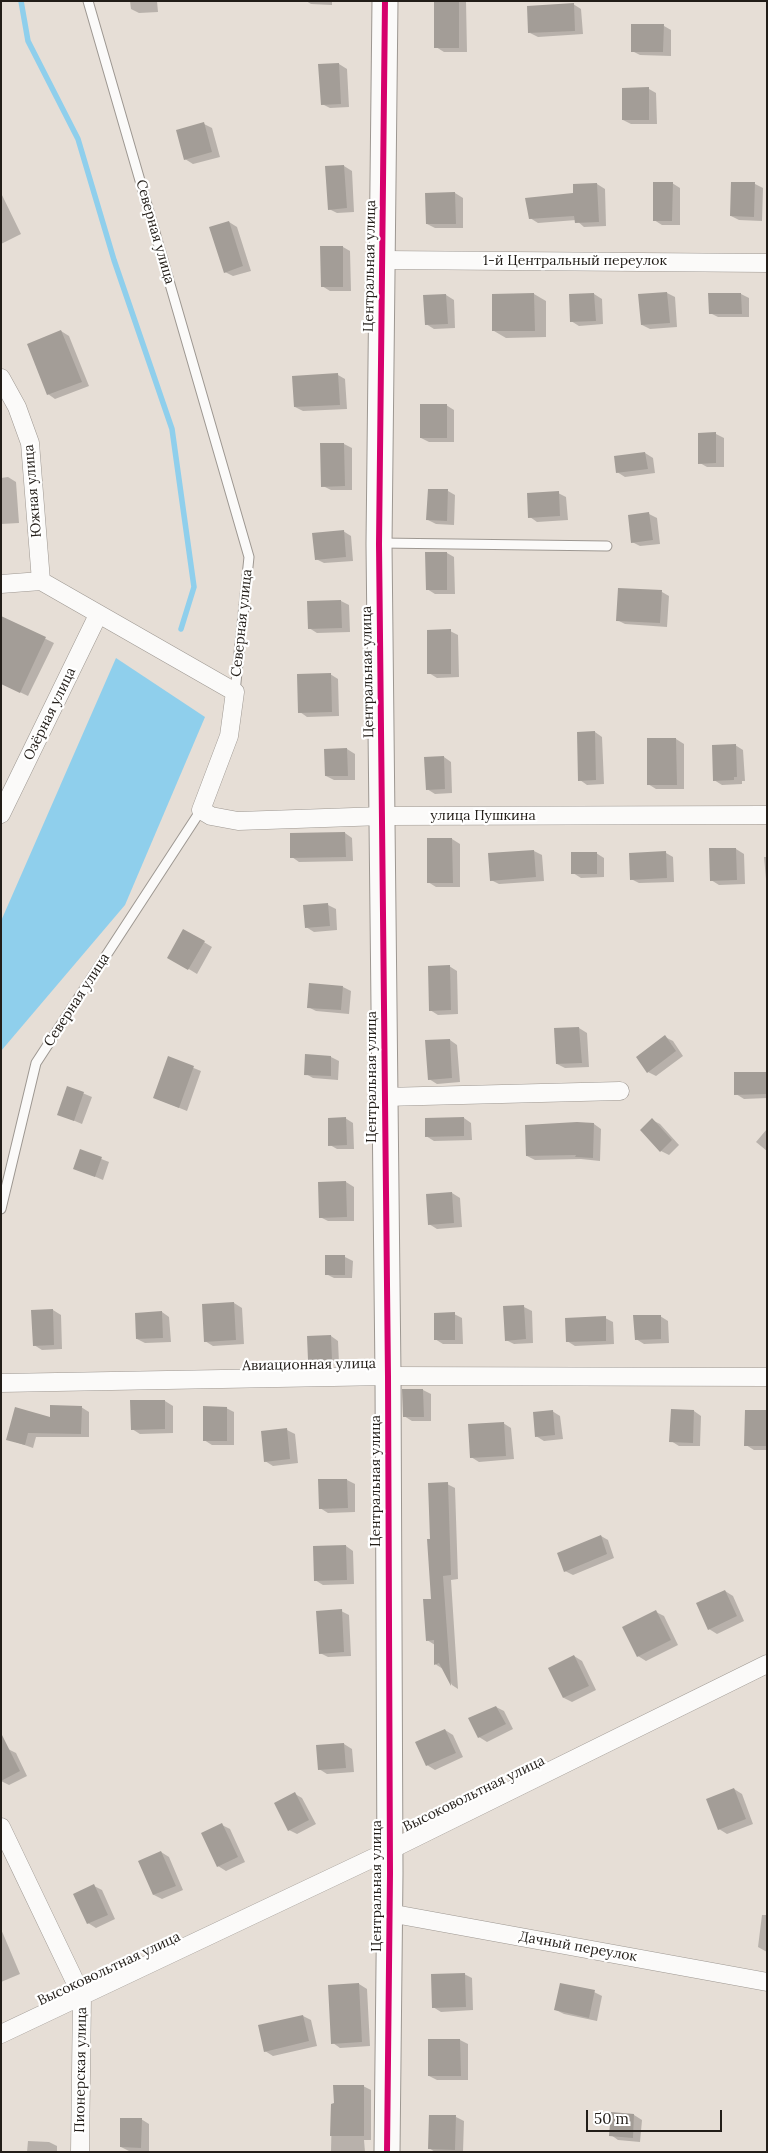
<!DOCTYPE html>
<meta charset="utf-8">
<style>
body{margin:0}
#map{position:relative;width:768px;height:2153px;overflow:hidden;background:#e6ded6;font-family:Lora,serif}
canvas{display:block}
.frame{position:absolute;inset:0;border:2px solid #221d18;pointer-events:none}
.scale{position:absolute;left:586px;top:2110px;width:136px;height:22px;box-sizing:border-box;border:2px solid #221d18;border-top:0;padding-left:6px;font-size:15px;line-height:18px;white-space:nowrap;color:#221d18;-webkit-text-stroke:4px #fff;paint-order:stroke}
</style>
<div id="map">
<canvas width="768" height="2153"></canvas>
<div class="frame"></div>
<div class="scale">50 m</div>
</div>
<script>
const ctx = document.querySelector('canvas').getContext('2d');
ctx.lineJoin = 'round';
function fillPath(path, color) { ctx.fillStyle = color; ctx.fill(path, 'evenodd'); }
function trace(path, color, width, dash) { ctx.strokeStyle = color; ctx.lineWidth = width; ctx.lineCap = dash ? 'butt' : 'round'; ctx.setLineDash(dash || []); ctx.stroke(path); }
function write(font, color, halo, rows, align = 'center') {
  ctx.font = font + ' Lora,serif'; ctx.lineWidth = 4.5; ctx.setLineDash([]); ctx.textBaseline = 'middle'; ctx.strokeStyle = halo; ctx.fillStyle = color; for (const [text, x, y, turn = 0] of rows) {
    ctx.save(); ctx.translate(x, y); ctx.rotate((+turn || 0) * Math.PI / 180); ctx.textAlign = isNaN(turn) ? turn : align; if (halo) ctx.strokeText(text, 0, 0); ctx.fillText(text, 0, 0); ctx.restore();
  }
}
fillPath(new Path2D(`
 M116 658 205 717 125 905 1 1051V921Z`), '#8fcfec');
fillPath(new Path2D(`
 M130 1H157L158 12 139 13 131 9Z
 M306 1H332V5L311 4Z
 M435 1H466L467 52H444L436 47Z
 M573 4 581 9 583 34 538 37 530 33Z
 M664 26 671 30V56L640 55 632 51Z
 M339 64 347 69 349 107 330 108 322 104Z
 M649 89 656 93 657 124H631L623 120Z
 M204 124 212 128 220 157 193 164 185 159Z
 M344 166 352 171 354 212 337 213 329 209Z
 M672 183 680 188V225H662L654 220Z
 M732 183 755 184 763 188 762 221 739 220 731 216Z
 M597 184 605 189 606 226 584 227 576 220 538 223 530 218Z
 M1 193 21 234 1 244Z
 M455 193 463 198V228H435L427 224Z
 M229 222 237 227 251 271 233 276 225 272Z
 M343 247 350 251 351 291H330L322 286Z
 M667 293 675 297 677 327 650 329 642 325 640 295Z
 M534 294 546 301V337L506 338 494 331Z
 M594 294 602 299 603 324 579 326 571 321Z
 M741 294 749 298V317H718L710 313Z
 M446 295 454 300 455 328 434 329 426 324Z
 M61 331 69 336 89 386 55 399 48 394Z
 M338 375 345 379 347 409 303 411 295 407Z
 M446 405 454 410V442H429L421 438Z
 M716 434 724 438V467H707L700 463Z
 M344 444 352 448V490H331L323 486Z
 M645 453 653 458 655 473 625 477 617 472Z
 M8 477 16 482 19 523 1 524V478Z
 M448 491 455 495 454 525 436 524 428 520Z
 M558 493 566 497 568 520 537 522 530 517Z
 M649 514 657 518 660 544 640 546 632 542Z
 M343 531 351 536 353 561 324 563 316 559Z
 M447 553 454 557 455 594H435L427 589Z
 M662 592 669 596 667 627 625 624 617 620Z
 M341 601 349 605 350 632 317 633 309 628Z
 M5 619 54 643 28 696 1 683Z
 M450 631 458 635 459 677 437 678 429 673Z
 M330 674 338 679 339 716 307 717 300 712Z
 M595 732 602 737 604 784 587 785 580 780Z
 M676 739 684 744V789H656L648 784Z
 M735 745 743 750 745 781H742V784L722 785 714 780Z
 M347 749 355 754V780H334L326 776Z
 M444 757 451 762 452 793 435 794 427 789Z
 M345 833 352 838 353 861 299 862 292 857Z
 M452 839 460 844V887H436L428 882Z
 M736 849 744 854 745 884 719 885 711 880Z
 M534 851 542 855 544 881 499 884 491 880Z
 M596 853 604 858V877L581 878 573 873Z
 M666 853 673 857 674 882 639 883 631 879Z
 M764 857H767V879H766Z
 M328 905 336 909 337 930 314 932 306 927Z
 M184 930 212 947 197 974 169 957Z
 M449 966 457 971 458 1014 438 1015 430 1010Z
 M343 987 351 991 349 1014 316 1011 308 1007Z
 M579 1028 587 1033 589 1067 565 1068 557 1064Z
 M665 1037 673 1041 683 1056 656 1076 648 1072Z
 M450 1040 457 1045 460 1082 437 1084 429 1079Z
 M306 1056 331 1057 339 1061 338 1080 313 1078 306 1074Z
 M169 1058 201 1071 187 1111 155 1098Z
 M767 1073V1098L744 1099 736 1094Z
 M68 1087 92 1097 82 1124 58 1114Z
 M345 1118 353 1123 354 1149H337L330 1145Z
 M464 1118 471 1123 472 1140 434 1141 426 1136Z
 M652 1120 660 1124 679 1145 669 1155 661 1151Z
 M594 1124 601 1129 600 1161 581 1159 535 1160 527 1156Z
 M767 1129V1151L756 1142Z
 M81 1151 109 1162 103 1180 75 1168Z
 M346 1182 354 1187V1221H328L320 1217Z
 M452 1193 460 1198 462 1227 437 1229 429 1224Z
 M345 1257 353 1261 352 1278H334L326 1274Z
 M234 1303 242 1308 244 1344 213 1346 205 1341Z
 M524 1307 532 1311 533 1343 514 1344 506 1340Z
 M53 1310 61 1315 62 1349 42 1350 34 1345Z
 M162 1312 169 1317 171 1342 145 1343 137 1339Z
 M454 1314 462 1318 463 1344H443L435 1339Z
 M660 1316 668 1321 669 1343 644 1344 636 1339Z
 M605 1318 613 1322 614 1344 575 1346 567 1341Z
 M331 1336 338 1341 339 1363 317 1364 309 1360Z
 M404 1390H423L431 1394V1421H412L404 1416Z
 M165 1401 173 1406V1433L140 1434 132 1429Z
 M81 1407 89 1412V1437H36L33 1448 7 1439Z
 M226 1408 234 1412V1445H212L204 1440Z
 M552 1411 560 1416 563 1439 544 1441 536 1436Z
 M694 1411 701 1416 700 1446H679L671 1441Z
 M767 1411V1450H754L746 1445Z
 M503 1423 511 1428 514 1459 479 1462 471 1457Z
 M287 1430 295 1434 298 1463 273 1466 265 1461Z
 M347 1480 355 1484V1512L328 1513 320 1508Z
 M447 1484 455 1488 458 1579 451 1580 458 1689 452 1685 443 1669 435 1664V1645L427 1640 432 1600 431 1540Z
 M601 1536 608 1540 614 1558 573 1575 565 1571Z
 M346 1546 353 1551 354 1584 323 1585 315 1580Z
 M725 1591 733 1596 744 1621 717 1634 709 1629Z
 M341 1611 349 1615 351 1656 328 1657 320 1653Z
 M656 1612 664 1616 678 1645 646 1661 638 1656Z
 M574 1656 582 1661 596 1690 572 1702 564 1698Z
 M496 1707 504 1711 513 1729 487 1742 479 1737Z
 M445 1730 453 1735 463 1757 435 1770 427 1765Z
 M344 1744 352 1749 354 1772 327 1774 319 1769Z
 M8 1749 16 1753 27 1776 9 1785 1 1781V1753Z
 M734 1789 742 1794 753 1824 727 1834 719 1829Z
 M295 1794 302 1798 316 1824 297 1834 289 1830Z
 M222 1825 230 1829 245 1862 226 1871 218 1866Z
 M161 1852 169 1857 183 1890 162 1899 154 1895Z
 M94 1886 102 1890 115 1919 96 1928 88 1923Z
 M762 1915H767V1952L758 1947Z
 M1 1929 20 1974 1 1982Z
 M464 1974 472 1978 473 2010 441 2012 433 2007Z
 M359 1984 367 1989 370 2046 340 2048 333 2043Z
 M594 1992 602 1996 597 2021 564 2014 556 2010Z
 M303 2016 311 2020 317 2046 273 2056 265 2051Z
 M460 2040 468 2044V2080H437L429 2076Z
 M363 2086 371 2090V2140H364L365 2152H331L332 2105Z
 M612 2113 634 2115 642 2120 640 2142 618 2140 611 2135Z
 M456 2117 464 2121 463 2152H435L429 2148Z
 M141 2119 149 2124V2151H129L121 2147Z
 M28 2141 49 2142 57 2146V2152H27Z`), '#0003');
trace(new Path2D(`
 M21 1 28 41 78 139 114 260 172 429 194 587 181 629`), '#8fcfec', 5.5);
fillPath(new Path2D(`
 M434 1H459V48H434Z
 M574 3 575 31 528 33 527 6Z
 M631 24H664L663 52H631Z
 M339 63 341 104 321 105 318 64Z
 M649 87V120H622V88Z
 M204 122 212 152 184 160 176 130Z
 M344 165 347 208 328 210 325 166Z
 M653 182H673L672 221H653Z
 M731 182H755L754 217 730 216Z
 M597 183 599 222 575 223 574 216 529 219 525 198 573 193V184Z
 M455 192 456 224H426L425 193Z
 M229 221 243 266 224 273 209 227Z
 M320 246H343V287H321Z
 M667 292 670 323 641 325 638 294Z
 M534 293 535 331H492V294Z
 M594 293 596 321 570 322 569 294Z
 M708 293H741L742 314H709Z
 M446 294 448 324 425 325 423 295Z
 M61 330 82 382 47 395 27 344Z
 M338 373 340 405 294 407 292 376Z
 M420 404H447V438H420Z
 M716 432V463L698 464V433Z
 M320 443H344L345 486 321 487Z
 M645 452 648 469 616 473 614 456Z
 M428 489H448L447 521 426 520Z
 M559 491 560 516 528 518 527 493Z
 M649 512 653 540 631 543 628 515Z
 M344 530 346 557 315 560 312 533Z
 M425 552H447V590H426Z
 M618 588 662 590 660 623 616 621Z
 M341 600 342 628 308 629 307 601Z
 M1 616 46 637 20 693 1 684Z
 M451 629V674H427V630Z
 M331 673 332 712 298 713 297 674Z
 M595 731 596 780 578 781 577 732Z
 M647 738H676L677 785H647Z
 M736 744 737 777H734V780L713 781 712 745Z
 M347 748 348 776H325L324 749Z
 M444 756 445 789 426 790 424 757Z
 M345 832 346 857 290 858V833Z
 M427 838H452L453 883H427Z
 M709 848H736L737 880 710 881Z
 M534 850 536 877 490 881 488 853Z
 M666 851 667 878 630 880 629 853Z
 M571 852H597V874H571Z
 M328 903 330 926 305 928 303 905Z
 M183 929 205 941 188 970 167 958Z
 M450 965 451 1010 429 1011 428 966Z
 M309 983 343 986 341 1010 307 1008Z
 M579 1027 582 1063 556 1064 554 1028Z
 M665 1035 676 1051 647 1073 636 1057Z
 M450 1039 452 1078 428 1080 425 1040Z
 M305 1054 331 1056V1076L304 1075Z
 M168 1056 194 1066 179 1108 153 1098Z
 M734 1072H767V1094L734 1095Z
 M67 1086 84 1092 74 1121 57 1115Z
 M346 1117 347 1145 328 1146V1118Z
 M464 1117V1136L425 1137V1118Z
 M652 1118 672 1140 660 1152 640 1130Z
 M577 1122 594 1123 593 1158 575 1157 576 1155 526 1156 525 1125Z
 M80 1149 102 1157 95 1177 73 1169Z
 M346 1181 347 1217 319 1218 318 1182Z
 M452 1192 454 1223 428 1225 426 1194Z
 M325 1255H345V1275H325Z
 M234 1302 236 1340 204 1342 202 1304Z
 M524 1305 526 1339 505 1341 503 1306Z
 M53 1309 54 1345 33 1346 31 1310Z
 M162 1311 163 1338 136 1339 135 1313Z
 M455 1312V1340H434V1313Z
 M633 1315H661V1339L635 1340Z
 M606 1316V1341L566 1342 565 1318Z
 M331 1335 332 1360H308L307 1336Z
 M402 1389H423L424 1417H403Z
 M130 1400H165V1429L131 1430Z
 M50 1405 82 1406 81 1434 28 1433 25 1445 6 1440 15 1407 50 1417Z
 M203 1406 227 1407V1441H203Z
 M671 1409 694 1410 693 1443 669 1442Z
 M553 1410 555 1435 535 1437 533 1412Z
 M745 1410H767V1446H744Z
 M504 1422 506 1456 470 1458 468 1424Z
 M287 1428 290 1459 264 1462 261 1431Z
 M318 1479H347L348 1508 319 1509Z
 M448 1482 451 1575 443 1576 451 1686 439 1663 434 1665V1640L426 1641 423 1599H431L427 1539H430L428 1483Z
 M601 1535 607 1554 564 1572 557 1553Z
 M346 1545 347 1580 314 1581 313 1546Z
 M725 1590 737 1616 708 1630 696 1603Z
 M342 1609 344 1652 319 1654 316 1611Z
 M656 1610 671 1640 637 1657 622 1627Z
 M574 1655 589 1686 563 1698 548 1668Z
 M496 1706 506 1724 478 1738 468 1718Z
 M445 1729 456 1753 426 1766 415 1742Z
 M1 1733 20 1771 1 1781Z
 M344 1743 346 1768 318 1770 316 1745Z
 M734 1788 746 1819 718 1830 706 1799Z
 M295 1792 309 1820 288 1831 274 1803Z
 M222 1823 238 1857 217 1867 201 1833Z
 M161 1851 176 1886 153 1895 138 1861Z
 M94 1884 108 1915 87 1924 73 1894Z
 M465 1973 466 2007 432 2008 431 1974Z
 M359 1983 362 2042 331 2044 328 1985Z
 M560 1983 595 1990 589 2018 554 2010Z
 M303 2015 309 2041 264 2052 258 2025Z
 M428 2039H460L461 2076H428Z
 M333 2085H364V2136H330L331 2104 334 2103Z
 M611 2112 634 2114 633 2138 609 2136Z
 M429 2115H456L455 2150 428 2149Z
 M120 2118H142L141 2148 120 2147Z`), '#a39d97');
const lane = new Path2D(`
 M88 1 249 557 235 692
 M380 543 607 546
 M1 1209 36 1063 201 810`);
const street = new Path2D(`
 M383 260 767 263
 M1 378 17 407 30 443 41 581
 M1 584 41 581 235 692 229 736 201 810 211 816 238 821 383 816 767 815
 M1 814 98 615
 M384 1097 620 1091
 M1 1383 388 1376 767 1377
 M1 1827 82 1996 80 2152
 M389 1913 767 1982
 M1 2034 390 1850 767 1664`);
const secondary = new Path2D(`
 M385 1 379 544 388 1376 390 1873 387 2152`);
trace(lane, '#9d9791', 11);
trace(street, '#9d9791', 19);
trace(secondary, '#9d9791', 27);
trace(lane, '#fbfaf9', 9);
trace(street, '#fbfaf9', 18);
trace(secondary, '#fbfaf9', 25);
trace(new Path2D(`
 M385 1 379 544 388 1376 390 1873 387 2152`), '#d6006c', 6);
write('14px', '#221d18', '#fff', [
 ["Северная улица",155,232,74],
 ["1-й Центральный переулок",575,261],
 ["Центральная улица",370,266,-89],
 ["Южная улица",33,491,-95],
 ["Северная улица",242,623,-84],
 ["Центральная улица",368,672,-91],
 ["Озёрная улица",50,714,-64],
 ["улица Пушкина",483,816],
 ["Северная улица",77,1000,-57],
 ["Центральная улица",372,1077,-90],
 ["Авиационная улица",309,1365,-1],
 ["Центральная улица",376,1481,-90],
 ["Высоковольтная улица",474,1794,-26],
 ["Центральная улица",377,1886,-90],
 ["Дачный переулок",578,1947,10],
 ["Высоковольтная улица",109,1969,-25],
 ["Пионерская улица",81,2070,-89]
]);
</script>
